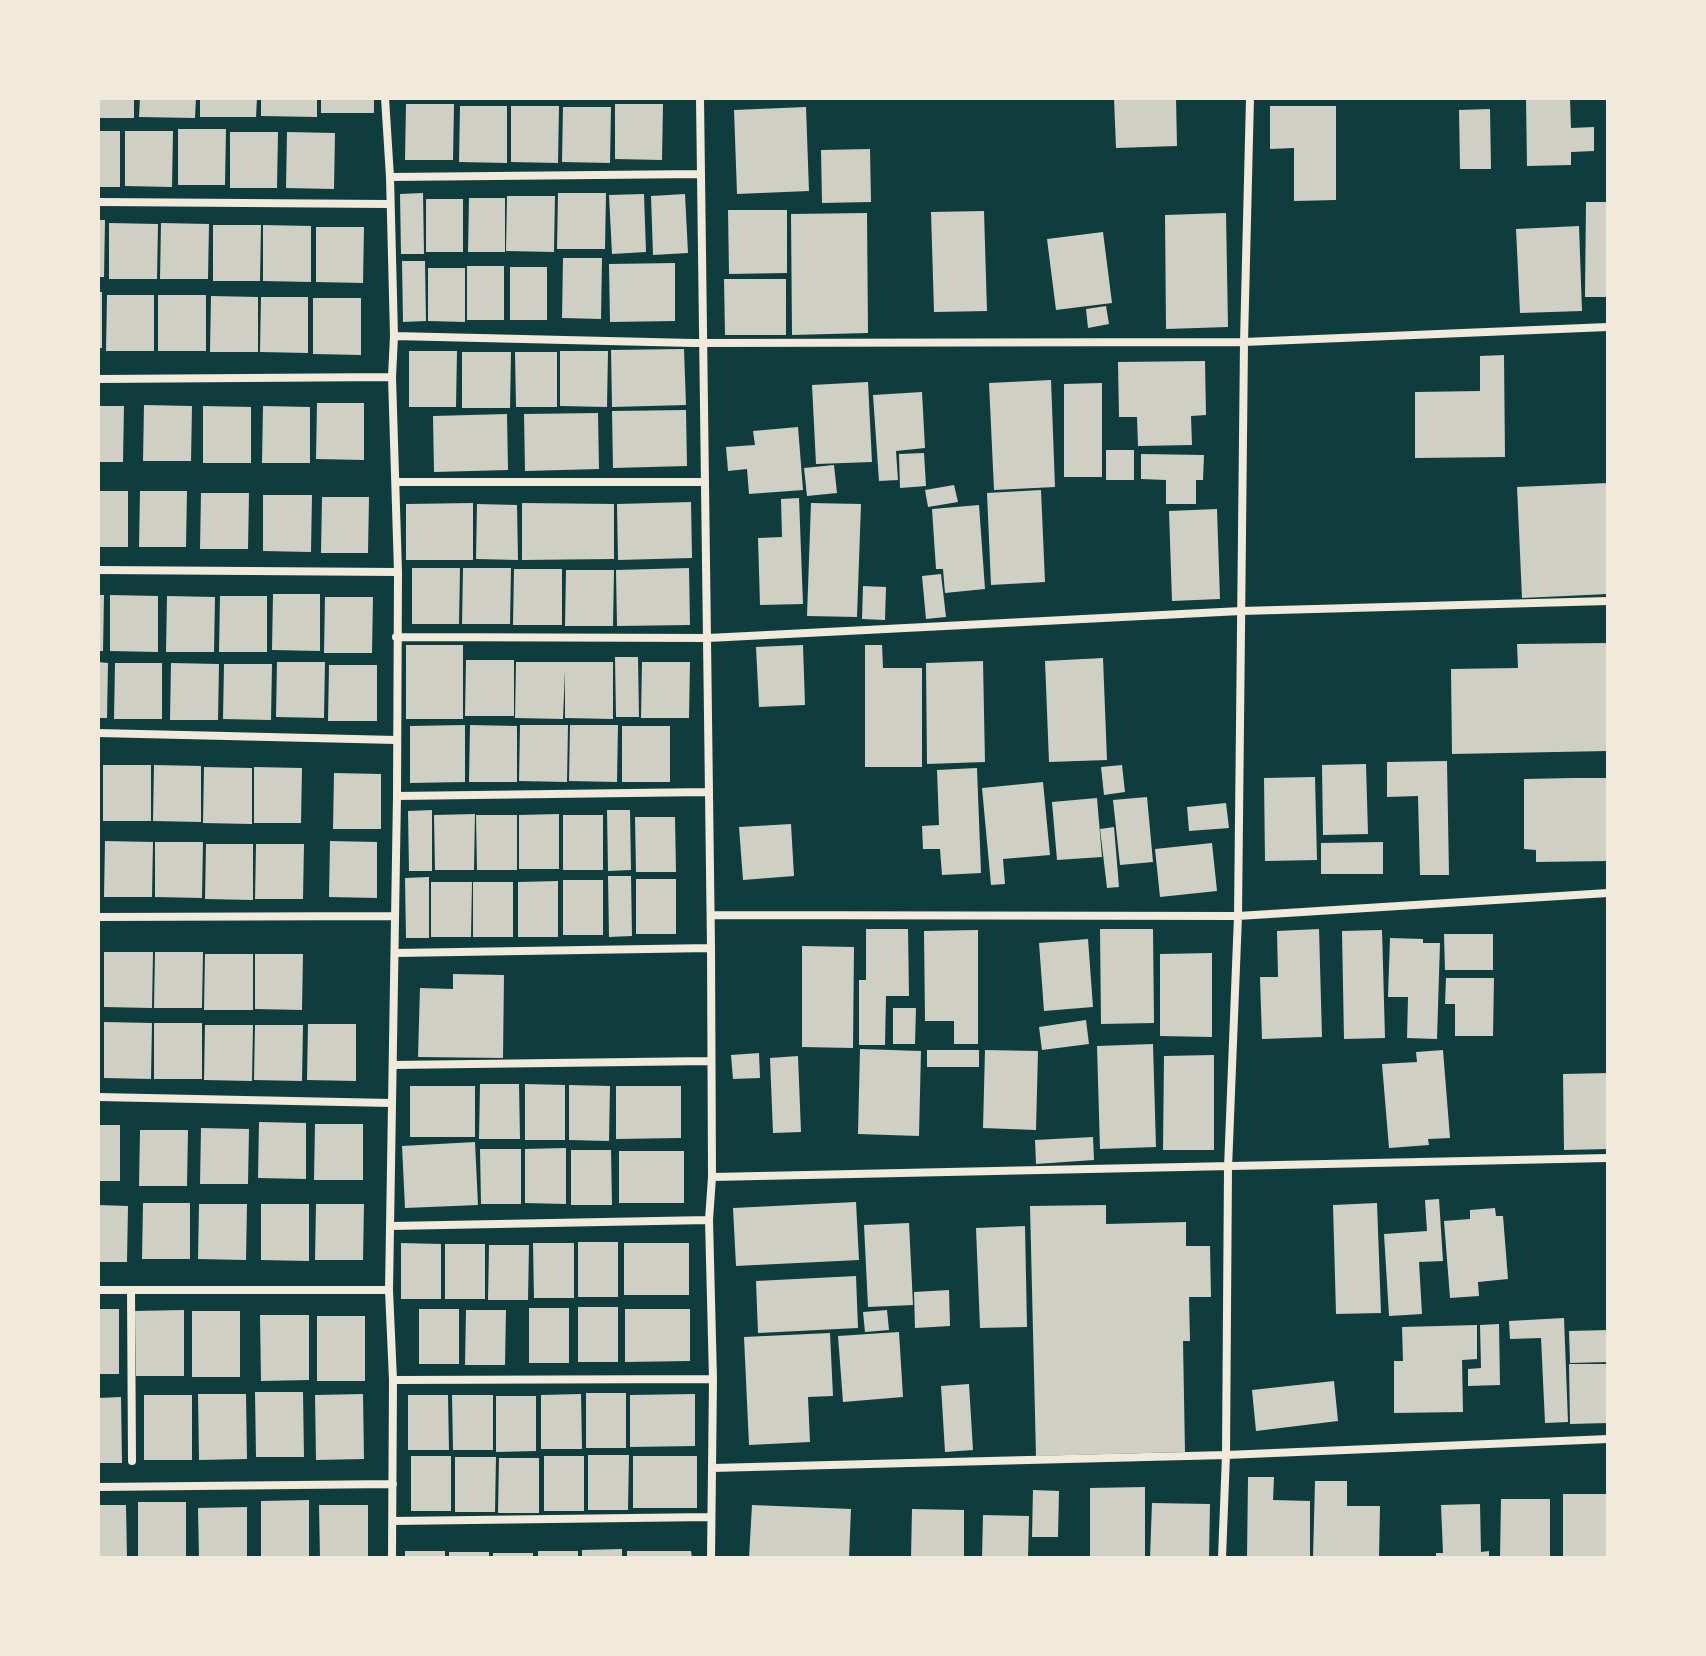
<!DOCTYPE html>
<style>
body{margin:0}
#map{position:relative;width:1706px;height:1656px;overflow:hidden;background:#0f3d3e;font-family:"Roboto Condensed",sans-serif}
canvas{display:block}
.frame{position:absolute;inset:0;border:100px solid #f1e9da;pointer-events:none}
</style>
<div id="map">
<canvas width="1706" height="1656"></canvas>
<div class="frame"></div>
</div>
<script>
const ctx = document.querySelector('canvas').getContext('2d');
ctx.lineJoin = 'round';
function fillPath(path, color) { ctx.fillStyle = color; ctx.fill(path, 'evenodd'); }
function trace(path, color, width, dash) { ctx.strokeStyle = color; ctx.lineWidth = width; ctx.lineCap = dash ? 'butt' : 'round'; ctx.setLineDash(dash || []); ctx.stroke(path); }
fillPath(new Path2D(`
 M98 98H134V118H98Z
 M140 98H196L195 118 139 117Z
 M200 98H257L256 117H200Z
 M261 98H317V117L261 116Z
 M321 98H374V113H321Z
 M1114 98H1176L1177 146 1116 148Z
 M1526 98H1570L1571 128 1594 127V151L1571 152V165L1527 166Z
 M406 104H454L453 160H405Z
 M615 104H663L662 160 615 159Z
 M460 106H507V163L459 162Z
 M511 106H559L558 163 511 162Z
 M1270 106H1336V200L1294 201V148L1270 149Z
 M563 107H611L610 163 562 162Z
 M806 107 809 191 737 194 734 110Z
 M1490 109 1491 169H1460L1459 110Z
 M178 129H226L225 185H178Z
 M98 131H120V187H98Z
 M125 131H173L172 187 125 186Z
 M230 132H278L277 188H230Z
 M287 132 335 133 334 189 286 188Z
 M870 149 871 202 822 203 821 150Z
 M423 193 424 254H401L400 194Z
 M558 193H606L605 249H557Z
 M644 194 646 252 612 254 609 195Z
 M685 194 688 253 653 255 651 196Z
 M507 196H555L554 252 506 251Z
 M469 198H505V252H468Z
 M426 199H463V252H426Z
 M1586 202H1608V297H1585Z
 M728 210H787V273L729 274Z
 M984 211 987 311 934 312 931 212Z
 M867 213 868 333 792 335 791 214Z
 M1226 213 1228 327 1166 329 1165 215Z
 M98 220H105L104 277H98Z
 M109 223 158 224 157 279H109Z
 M161 223 209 224 208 279H160Z
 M213 225H261L260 281H213Z
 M263 225 311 226V282L263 281Z
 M1579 226 1582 311 1520 313 1516 229Z
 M316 227H364L363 283 316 282Z
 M1103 232 1112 303 1056 310 1047 239Z
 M563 258H602L601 319 562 318Z
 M402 261H425L426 321 403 322Z
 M675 263V321L610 322 609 264Z
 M467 266H504V320H467Z
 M510 267H547V320H510Z
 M428 268H465V322L428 321Z
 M724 279H786V335H725Z
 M98 292H102V348H98Z
 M107 295H154V351H106Z
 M158 295H206V351H158Z
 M211 296 258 297V352H210Z
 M261 297H308V353L260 352Z
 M313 298H361V355L313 354Z
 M1106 306 1109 324 1088 328 1086 309Z
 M684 349 686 405 612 407 611 350Z
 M409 351H457L456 407H409Z
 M560 351H608L607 407 560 406Z
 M462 352H511L510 408H462Z
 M515 352H557V407H516Z
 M1504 355 1505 457 1415 458V392L1480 391V356Z
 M1205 361 1206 415 1191 416 1192 445 1138 446 1137 417H1119L1118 362Z
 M1051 380 1055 487 994 490 989 383Z
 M868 382 872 462 816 464 812 385Z
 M1102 383V477H1064V384Z
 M922 392 925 448 896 451 898 480 879 481 873 395Z
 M317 403H364V460L316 459Z
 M144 405 192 406 191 461H143Z
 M98 406H124L123 462H98Z
 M203 406 251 407V463H203Z
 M263 406 310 407V463H262Z
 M686 410 687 466 613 468 612 411Z
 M598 413 599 469 525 471 524 414Z
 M507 414 508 470 434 472 433 416Z
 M798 427 803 490 749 494 747 469 728 471 726 447 755 445 753 431Z
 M1106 450H1134V480H1106Z
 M924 453 926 486 900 488 899 454Z
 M1141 454 1204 455 1203 480H1196V504H1166V480L1141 479Z
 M834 465 837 493 807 496 804 468Z
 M1608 483V594L1522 598 1517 487Z
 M954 485 958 502 928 507 925 490Z
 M1041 490 1045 582 991 585 987 493Z
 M98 491H128V547H98Z
 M140 491H187L186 547H139Z
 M201 493H249L248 549H200Z
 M263 495H312L311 552 263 551Z
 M322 497H369L368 553H321Z
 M799 498 803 604 760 605 758 538 782 537 781 499Z
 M691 502 692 558 618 560 617 504Z
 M473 503V560H406V504Z
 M522 503 614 504V559L522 560Z
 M811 503 861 504 857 617 807 616Z
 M477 504 517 505 518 560 476 559Z
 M979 505 985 589 945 593 943 569H936L932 509Z
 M1217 509 1220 599 1172 601 1169 511Z
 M412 568H460L459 624H412Z
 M463 568H511L510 624H462Z
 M689 568 690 625 617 626 616 570Z
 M514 569H562V625H513Z
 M566 570H614L613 626H565Z
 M941 574 946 617 926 619 922 576Z
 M863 586 886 587 885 620 862 619Z
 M273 594H320V651L272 650Z
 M98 595H104L103 651H98Z
 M110 595 158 596V652L110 651Z
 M167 596 215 597 214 652H166Z
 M220 596H267V652H219Z
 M325 597H373L372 653H324Z
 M1608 643V751L1452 754 1451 669 1518 668 1517 644Z
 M406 645H463V719H406Z
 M803 645 805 705 759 707 756 647Z
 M865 645H882L883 668H922V767H865Z
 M615 657H638L639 717H616Z
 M1103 658 1107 760 1049 762 1045 661Z
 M466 660H514V716H465Z
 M983 661 985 762 927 764 926 663Z
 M98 662 108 663 107 718H98Z
 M277 662H325L324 718 276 717Z
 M516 662H613V719L565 718V671L563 719 515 718Z
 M642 662H690L689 718H641Z
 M115 663H162V719H114Z
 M171 663 219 664 218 720H170Z
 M224 664H272L271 720 223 719Z
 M329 665H377V721H328Z
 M465 725V782L410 783V726Z
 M470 725 517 726V782H469Z
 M520 725H568L567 782 519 781Z
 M570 725H618L617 782 569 781Z
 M622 726H670V782H622Z
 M1447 761 1449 875H1420L1418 796 1387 797V762Z
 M1366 764 1368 834 1323 835 1322 765Z
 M103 765H151V821H103Z
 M154 765 201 766V822L153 821Z
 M1122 765 1125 792 1104 795 1101 767Z
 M204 767 252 768V824L203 823Z
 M254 767 302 768 301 823H254Z
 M977 768 981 873 942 875 940 849H923L922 826 939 825 937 770Z
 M334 773 381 774V829H333Z
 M1315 777 1317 860 1265 861 1264 778Z
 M1574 778H1608V861L1536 862V850L1524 849V779Z
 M1043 782 1050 855 1003 859 1005 884 991 885 982 788Z
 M1147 797 1153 862 1120 865 1113 800Z
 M1097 798 1102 857 1057 860 1052 802Z
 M1226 803 1229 828 1189 831 1187 807Z
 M432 810V871H409L408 811Z
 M607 810H630L631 870 608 871Z
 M475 814 474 870H435L434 815Z
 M559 814V869H519V815Z
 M476 815H517V870H477Z
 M563 815H603V870H563Z
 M635 817H675L676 872H636Z
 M791 824 794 876 743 880 739 827Z
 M1114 827 1119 887 1107 888 1100 829Z
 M105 841 153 842 152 897H104Z
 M330 841 377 842V898L329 897Z
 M155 842H203L202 898 155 897Z
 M1383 842V874H1321V843Z
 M1212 843 1217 891 1160 897 1155 849Z
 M206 844H253V900L205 899Z
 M256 844H304L303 899H255Z
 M608 876H631L632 936 609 937Z
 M429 877V938H406L405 878Z
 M636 879H676V934H636Z
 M563 880H603V935H563Z
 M558 881V937H518V882Z
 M431 882H472L471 937H431Z
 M473 882H513V937H473Z
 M866 929H908L909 996H886L885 1045H859V980H866Z
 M1100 929H1153L1154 1023 1101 1024Z
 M1319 929 1322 1037 1262 1039 1260 977H1278L1277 931Z
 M978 930V1044H954V1021H925L924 931Z
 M1382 930 1385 1038 1344 1039 1342 931Z
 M1444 934H1493V970H1445Z
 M1390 938 1423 939V943H1440L1437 1039 1407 1038 1408 997H1388Z
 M1088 939 1093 1007 1044 1011 1039 943Z
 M802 946 854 947 853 1048 802 1047Z
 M104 952H153L152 1008 104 1007Z
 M155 952H203L202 1008H154Z
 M1212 953V1037L1160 1036V954Z
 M205 954H253V1010H204Z
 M255 954H303L302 1010 255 1009Z
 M453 974 504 975 503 1058 418 1057 420 988 453 989Z
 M1446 978H1494L1493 1036H1455V1004H1445Z
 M893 1008H916L915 1044H893Z
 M1086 1020 1089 1044 1042 1050 1039 1027Z
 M104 1022 152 1023 151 1079 104 1078Z
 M154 1023H202V1079H154Z
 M308 1024H356V1081L307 1080Z
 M205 1025H253L252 1081 204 1080Z
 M255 1025H303L302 1081 254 1080Z
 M1153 1044 1156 1147 1100 1149 1097 1046Z
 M860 1049 921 1051 919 1136 858 1134Z
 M927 1050H979V1067H927Z
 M985 1050 1038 1051 1036 1130 983 1128Z
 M1443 1050 1450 1138 1428 1139 1429 1145 1389 1148 1382 1064 1417 1062 1416 1052Z
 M759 1053 760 1078 733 1079 731 1055Z
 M1214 1055V1150H1163L1164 1056Z
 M798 1056 801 1132 773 1133 770 1058Z
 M1608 1073V1149L1564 1150 1563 1074Z
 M480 1084H519L520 1139H479Z
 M525 1084 565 1085V1140H525Z
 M569 1085 610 1086 609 1141 569 1140Z
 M410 1086H475V1137H410Z
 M616 1086H681V1138L616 1139Z
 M259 1122 306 1123V1179L258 1178Z
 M315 1124H363V1180H314Z
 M98 1125H120V1181H98Z
 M201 1128 249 1129 248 1184H200Z
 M140 1130H188L187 1186H139Z
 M1093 1137 1094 1160 1036 1164 1035 1140Z
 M475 1142 478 1205 405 1208 402 1146Z
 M566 1148V1204L525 1203V1149Z
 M480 1149H521V1204H481Z
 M571 1150H611L612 1205H571Z
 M619 1151H684V1203H619Z
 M1439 1199 1443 1261 1419 1262 1422 1314 1389 1316 1384 1234 1427 1231 1425 1200Z
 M856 1202 859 1260 736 1266 733 1208Z
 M143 1203H190V1259H142Z
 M1377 1203 1381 1313 1336 1314 1333 1205Z
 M199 1204H247L246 1260 198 1259Z
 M261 1204H309V1261L261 1260Z
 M316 1204H364L363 1260H315Z
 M98 1205 128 1206 127 1262H98Z
 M1106 1205V1224L1186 1222V1246H1210L1211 1297H1189L1190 1341H1183L1185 1452 1036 1456 1030 1206Z
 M1495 1208 1496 1216H1503L1508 1279 1478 1282 1479 1296 1450 1298 1444 1221 1470 1219V1210Z
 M909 1223 913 1305 868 1307 864 1225Z
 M1025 1226 1027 1327 980 1328 976 1228Z
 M578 1242H618V1297H578Z
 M401 1243 441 1244V1299H401Z
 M533 1243H574V1298H534Z
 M624 1243H689V1295H624Z
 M445 1244H485V1299H445Z
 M489 1245H529L528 1300H488Z
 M856 1276 858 1328 758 1333 756 1281Z
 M949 1290 950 1326 915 1328 914 1292Z
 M578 1307H618V1362H578Z
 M529 1308H569V1363H529Z
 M98 1309H119V1374H98Z
 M419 1309H459V1364H419Z
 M625 1309H690V1361L625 1362Z
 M184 1310V1376H136L135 1311Z
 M466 1310H506L505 1365H465Z
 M887 1310 889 1330 865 1332 863 1312Z
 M192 1311H240V1377H192Z
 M260 1315H309V1380L261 1381Z
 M317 1316H365V1381H317Z
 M1564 1318 1568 1422 1545 1423 1541 1338 1510 1339 1509 1321Z
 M1499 1324 1500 1385 1468 1386V1369L1481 1368 1480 1325Z
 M1477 1325V1359L1462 1360 1463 1412 1394 1413V1361H1403L1402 1327Z
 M1608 1330V1362L1570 1363 1569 1331Z
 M899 1332 903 1397 843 1402 838 1336Z
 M830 1333 833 1396 808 1397 810 1442 749 1445 744 1337Z
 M1569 1364H1608V1423L1570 1424Z
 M1334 1381 1338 1421 1256 1431 1252 1390Z
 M969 1384 973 1450 945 1452 941 1386Z
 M255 1392H303L304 1457H256Z
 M586 1393H626V1448H586Z
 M198 1394H246L247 1459 199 1460Z
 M363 1394 364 1459 316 1460 315 1395Z
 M581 1394 582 1449H541V1395Z
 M695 1394V1446L630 1447V1395Z
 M144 1395H192V1460H144Z
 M408 1395H448L449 1450H408Z
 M452 1395H493V1450H453Z
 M496 1396H536V1451L496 1452Z
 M121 1397 122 1463H98V1398Z
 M588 1455H629L628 1510H588Z
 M411 1456H451V1511H411Z
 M544 1456H584V1511H544Z
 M633 1456H697V1508H633Z
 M455 1457H496L495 1512H455Z
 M499 1458H539V1513H498Z
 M1248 1477H1274L1273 1500 1310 1501V1558H1247Z
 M1315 1481H1347V1506H1380L1379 1558H1313Z
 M1145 1487V1558H1090V1488Z
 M1033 1490 1059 1491 1058 1537H1032Z
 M1563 1494H1608V1558H1563Z
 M1501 1499H1550V1558H1500Z
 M309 1500V1558H261V1501Z
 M138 1502H186V1558H138Z
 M1152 1503 1210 1504 1209 1558H1150Z
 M1480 1504 1481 1552 1489 1551V1558H1436V1553H1443L1441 1505Z
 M98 1505H126L127 1558H98Z
 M319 1505H368V1558H320Z
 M752 1505 851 1509 849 1558H749Z
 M247 1507V1558H199L198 1508Z
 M912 1509 964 1510V1558H911Z
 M983 1515 1029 1516 1028 1558H982Z
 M622 1549V1558H582V1550Z
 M405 1551H445V1558H405Z
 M538 1551H578V1558H538Z
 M627 1551H691L692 1558H627Z
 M449 1552H489V1558H449Z
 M493 1553H533V1558H493Z`), '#cfcfc3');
trace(new Path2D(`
 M385 98 390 177 394 336 392 377 398 572 397 796 389 1290 393 1380 392 1558
 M700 98 711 948 712 1177 709 1220 713 1379 711 1558
 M390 177 700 174
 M98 202 389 204
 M394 336 693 343 1244 342 1608 327
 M98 379 392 377
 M396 482H705
 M98 570 398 572
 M396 637 708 638 1241 611 1608 601
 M98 733 396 740
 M397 796 708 792
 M711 915 1238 916 1608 893
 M98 917 395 916
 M395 953 711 948
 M393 1065 710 1061
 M98 1097 391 1103
 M712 1177 1608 1158
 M391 1226 709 1220
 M98 1290H389
 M131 1290 132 1461
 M393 1380 713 1379
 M712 1468 1226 1455 1608 1439
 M98 1487 393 1484
 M393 1521 711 1517
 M1222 1558 1226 1455 1228 1168 1238 916 1244 342 1250 98`), '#f1e9da', 8);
</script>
